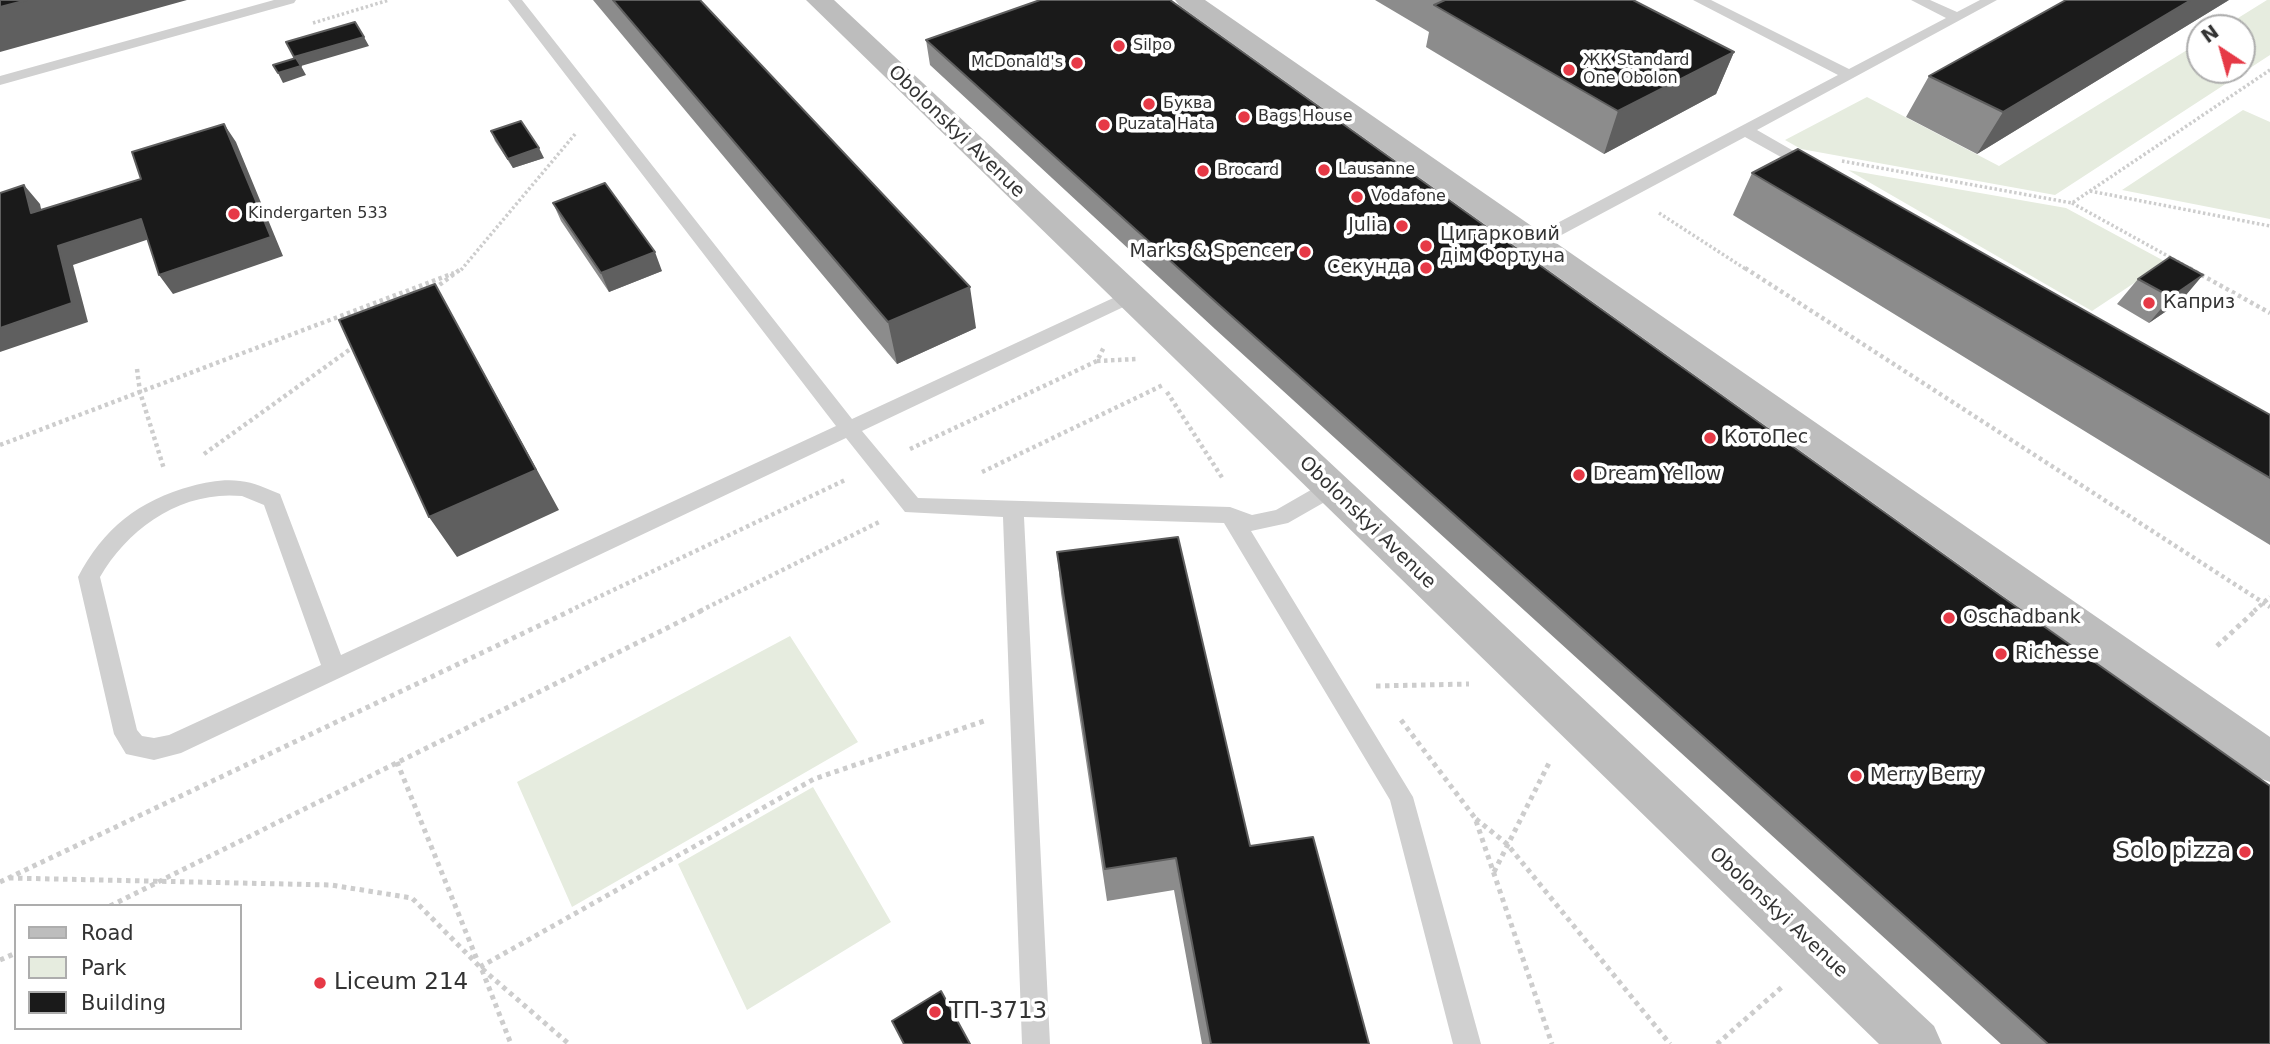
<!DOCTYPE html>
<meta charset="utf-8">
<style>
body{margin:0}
#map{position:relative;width:2270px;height:1044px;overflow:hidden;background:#fff;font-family:"DejaVu Sans",sans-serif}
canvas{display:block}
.legend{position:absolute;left:14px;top:904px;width:228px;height:126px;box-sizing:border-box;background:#fff;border:2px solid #adadad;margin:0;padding:9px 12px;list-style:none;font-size:21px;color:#333}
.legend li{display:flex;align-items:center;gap:14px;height:35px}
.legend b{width:35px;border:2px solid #adadad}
.north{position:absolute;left:2186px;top:14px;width:70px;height:70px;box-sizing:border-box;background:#fff;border:2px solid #adadad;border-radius:50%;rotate:324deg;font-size:19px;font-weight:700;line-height:28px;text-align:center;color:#333}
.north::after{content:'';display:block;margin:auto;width:24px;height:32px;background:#e63946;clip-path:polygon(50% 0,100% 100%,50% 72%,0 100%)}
</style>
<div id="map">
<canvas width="2270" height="1044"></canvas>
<ul class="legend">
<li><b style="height:9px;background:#bdbdbd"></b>Road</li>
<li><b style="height:19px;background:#e6ecdf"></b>Park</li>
<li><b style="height:19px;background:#1a1a1a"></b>Building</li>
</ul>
<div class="north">N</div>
</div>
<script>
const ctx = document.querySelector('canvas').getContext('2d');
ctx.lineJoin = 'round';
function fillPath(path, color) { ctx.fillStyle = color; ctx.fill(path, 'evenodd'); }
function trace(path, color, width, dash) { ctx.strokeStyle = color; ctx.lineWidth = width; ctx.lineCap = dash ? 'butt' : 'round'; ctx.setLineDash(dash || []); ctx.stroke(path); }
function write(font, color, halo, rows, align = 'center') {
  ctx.font = font + ' "DejaVu Sans",sans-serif'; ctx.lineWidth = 7; ctx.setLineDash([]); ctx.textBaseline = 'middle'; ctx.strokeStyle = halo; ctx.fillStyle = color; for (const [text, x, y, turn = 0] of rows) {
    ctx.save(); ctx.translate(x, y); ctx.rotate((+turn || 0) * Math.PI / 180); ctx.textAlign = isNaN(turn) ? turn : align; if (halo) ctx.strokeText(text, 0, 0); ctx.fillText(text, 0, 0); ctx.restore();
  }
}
fillPath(new Path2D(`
 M2267 0H2270V55L2055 195 1801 149 1785 140 1867 97 1999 166 2200 42V70H2242V28H2222Z
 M2243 110 2270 122V219L2122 190Z
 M1848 170 2066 208 2166 262 2092 311Z
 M790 636 858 742 572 907 517 782Z
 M813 787 891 922 747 1010 678 864Z`), '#e6ecdf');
trace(new Path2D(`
 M313 23 389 0
 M1842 161 2072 203 2270 70
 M2090 191 2270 226
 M2072 203 2193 270
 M1659 213 1747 270
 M461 270 576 133`), '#cdcdcd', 3.5, [2.5, 2.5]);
trace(new Path2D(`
 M1745 268 2270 607
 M2189 268 2270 313
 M434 289 462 268
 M1097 361 1137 359
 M137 369 140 392 164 469
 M1167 392 1223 479
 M0 445 454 273
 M910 449 1097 361 1104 347
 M204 454 356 345
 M982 472 1163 385
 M569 611 845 480
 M700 611 879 522
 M2254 611 2270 597`), '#cdcdcd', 4.5, [3.5, 3.5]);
trace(new Path2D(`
 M2217 646 2256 610
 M1376 686 1469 684
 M1401 720 1475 818 1552 1044
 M397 762 478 962
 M1476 819 1507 844 1670 1044
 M1494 872 1550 761
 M9 878 331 885 412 898 480 967 569 1044
 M0 882 572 610
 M110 906 703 610
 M0 960 16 953
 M480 967 814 779 984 721
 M482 970 511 1044
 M1717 1044 1782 987`), '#cdcdcd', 5, [4.5, 4.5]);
fillPath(new Path2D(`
 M274 0H296L294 3 0 85V76Z
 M508 0H522L852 419 1124 293H1136L1139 297 1136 301 862 431 918 498 1230 507 1252 515 1276 510 1323 483 1330 481 1337 483 1340 489 1337 495 1288 523 1251 531 1413 797 1481 1044H1453L1390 800 1224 523 1024 517 1050 1044H1022L1003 517 905 512 846 438 181 753 154 760 126 754 114 734 78 577C103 529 139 500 192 486 207 482 224 479 240 481 254 482 267 489 280 494L341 655 836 426ZM242 496 264 505 321 665 169 735 154 738 142 736 137 730 100 577C128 528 182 490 242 496Z
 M1693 0H1711L1849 69 1946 18 1911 0H1930L1957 12 1980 0H1997L1757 130 1818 165 1820 168 1818 171H1806L1745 137 1539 247H1527L1524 243 1527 239 1838 75Z`), '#d0d0d0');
fillPath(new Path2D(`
 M806 0H834L1934 1026 1942 1044H1879Z
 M1175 0H1205L2270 737V782L2254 776 1179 5Z`), '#bdbdbd');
fillPath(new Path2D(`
 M593 0H700L976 328 897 364Z
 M1375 0H1633L1734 52 1716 94 1604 154 1426 47 1429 32Z
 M2229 0 1977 154 1906 117 1929 76Z
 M926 40 2270 1044H2001L1215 329 930 65Z
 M491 131 544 158 513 168 495 141Z
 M1752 173 2270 415V545L1733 215Z
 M553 203 662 271 609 292 561 221Z
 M2138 279 2181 301 2149 323 2117 304Z
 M1057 552 1250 846 1369 1044H1202L1174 890 1107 901 1061 593Z`), '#8c8c8c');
fillPath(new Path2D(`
 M27 0H187L0 52V7Z
 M2191 0H2229L1977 154 2003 112Z
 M364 37 369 46 301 66 306 75 283 83 278 73 299 66 294 57Z
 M1734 52 1716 94 1604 154 1618 111Z
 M224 124 236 142 283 256 173 294 159 275Z
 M539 148 544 158 513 168 508 159Z
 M24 185 40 204 46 232 31 213Z
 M141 219 155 237 73 265 88 322 0 352V328L58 246Z
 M655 252 662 271 609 292 601 273Z
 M2203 275 2181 301 2149 323 2171 297Z
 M435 284 559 510 457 557 429 517Z
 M970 287 976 328 897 364 888 322Z`), '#5f5f5f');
const building = new Path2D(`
 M0 0H27L0 7Z
 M613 0H700L970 287 888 322Z
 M1040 0H1170L2001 596 2270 786V1044H2048L1217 303 926 40Z
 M1445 0H1633L1734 52 1618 111 1434 5Z
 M2066 0H2191L2003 112 1929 76Z
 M355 22 364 37 294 57 286 42Z
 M296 58 301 66 278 73 273 65Z
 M521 121 539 148 508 159 491 131Z
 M224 124 271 237 159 275 141 219 58 246 72 303 0 328V193L24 185 31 213 141 179 132 152Z
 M1798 149 2270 415V478L1752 173Z
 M605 183 655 252 601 273 553 203Z
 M2170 257 2203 275 2171 297 2138 279Z
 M435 284 536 470 429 517 339 320Z
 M1178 537 1250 846 1313 837 1369 1044H1211L1176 858 1105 869 1057 552Z
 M941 991 970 1044H904L892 1021Z`);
fillPath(building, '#1a1a1a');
trace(building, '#5f5f5f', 2);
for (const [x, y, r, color] of [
 [1119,46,7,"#e63946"],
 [1077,63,7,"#e63946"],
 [1569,70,7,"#e63946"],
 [1149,104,7,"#e63946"],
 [1244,117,7,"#e63946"],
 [1104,125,7,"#e63946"],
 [1324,170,7,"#e63946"],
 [1203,171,7,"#e63946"],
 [1357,197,7,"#e63946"],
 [234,214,7,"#e63946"],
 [1402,226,7,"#e63946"],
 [1426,246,7,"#e63946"],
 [1305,252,7,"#e63946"],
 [1426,268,7,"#e63946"],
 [2149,303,7,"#e63946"],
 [1710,438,7,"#e63946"],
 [1579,475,7,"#e63946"],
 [1949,618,7,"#e63946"],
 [2001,654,7,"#e63946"],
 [1856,776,7,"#e63946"],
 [2245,852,7,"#e63946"],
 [320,983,7,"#e63946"],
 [935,1012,7,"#e63946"]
]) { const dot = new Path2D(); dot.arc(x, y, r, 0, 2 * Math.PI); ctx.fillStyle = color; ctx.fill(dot); trace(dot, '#fff', 2.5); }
write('16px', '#333', '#fff', [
 ["Silpo",1133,46],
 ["ЖК Standard",1583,61],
 ["One Obolon",1583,79],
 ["McDonald's",1063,63,"right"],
 ["Буква",1163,104],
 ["Bags House",1258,117],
 ["Puzata Hata",1118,125],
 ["Lausanne",1338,170],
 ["Brocard",1217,171],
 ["Vodafone",1371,197],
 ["Kindergarten 533",248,214]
], 'left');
write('19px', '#333', '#fff', [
 ["Obolonskyi Avenue",956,132,44],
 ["Obolonskyi Avenue",1367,523,44],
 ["Obolonskyi Avenue",1778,913,43]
]);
write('19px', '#333', '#fff', [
 ["Julia",1388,226,"right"],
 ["Цигарковий",1440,235],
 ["дім Фортуна",1440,257],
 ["Marks & Spencer",1291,252,"right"],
 ["Секунда",1412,268,"right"],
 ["Каприз",2163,303],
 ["КотоПес",1724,438],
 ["Dream Yellow",1593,475],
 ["Oschadbank",1963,618],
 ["Richesse",2015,654],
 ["Merry Berry",1870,776]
], 'left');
write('23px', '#333', '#fff', [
 ["Solo pizza",2231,852,"right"],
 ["Liceum 214",334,983],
 ["ТП-3713",949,1012]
], 'left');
</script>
